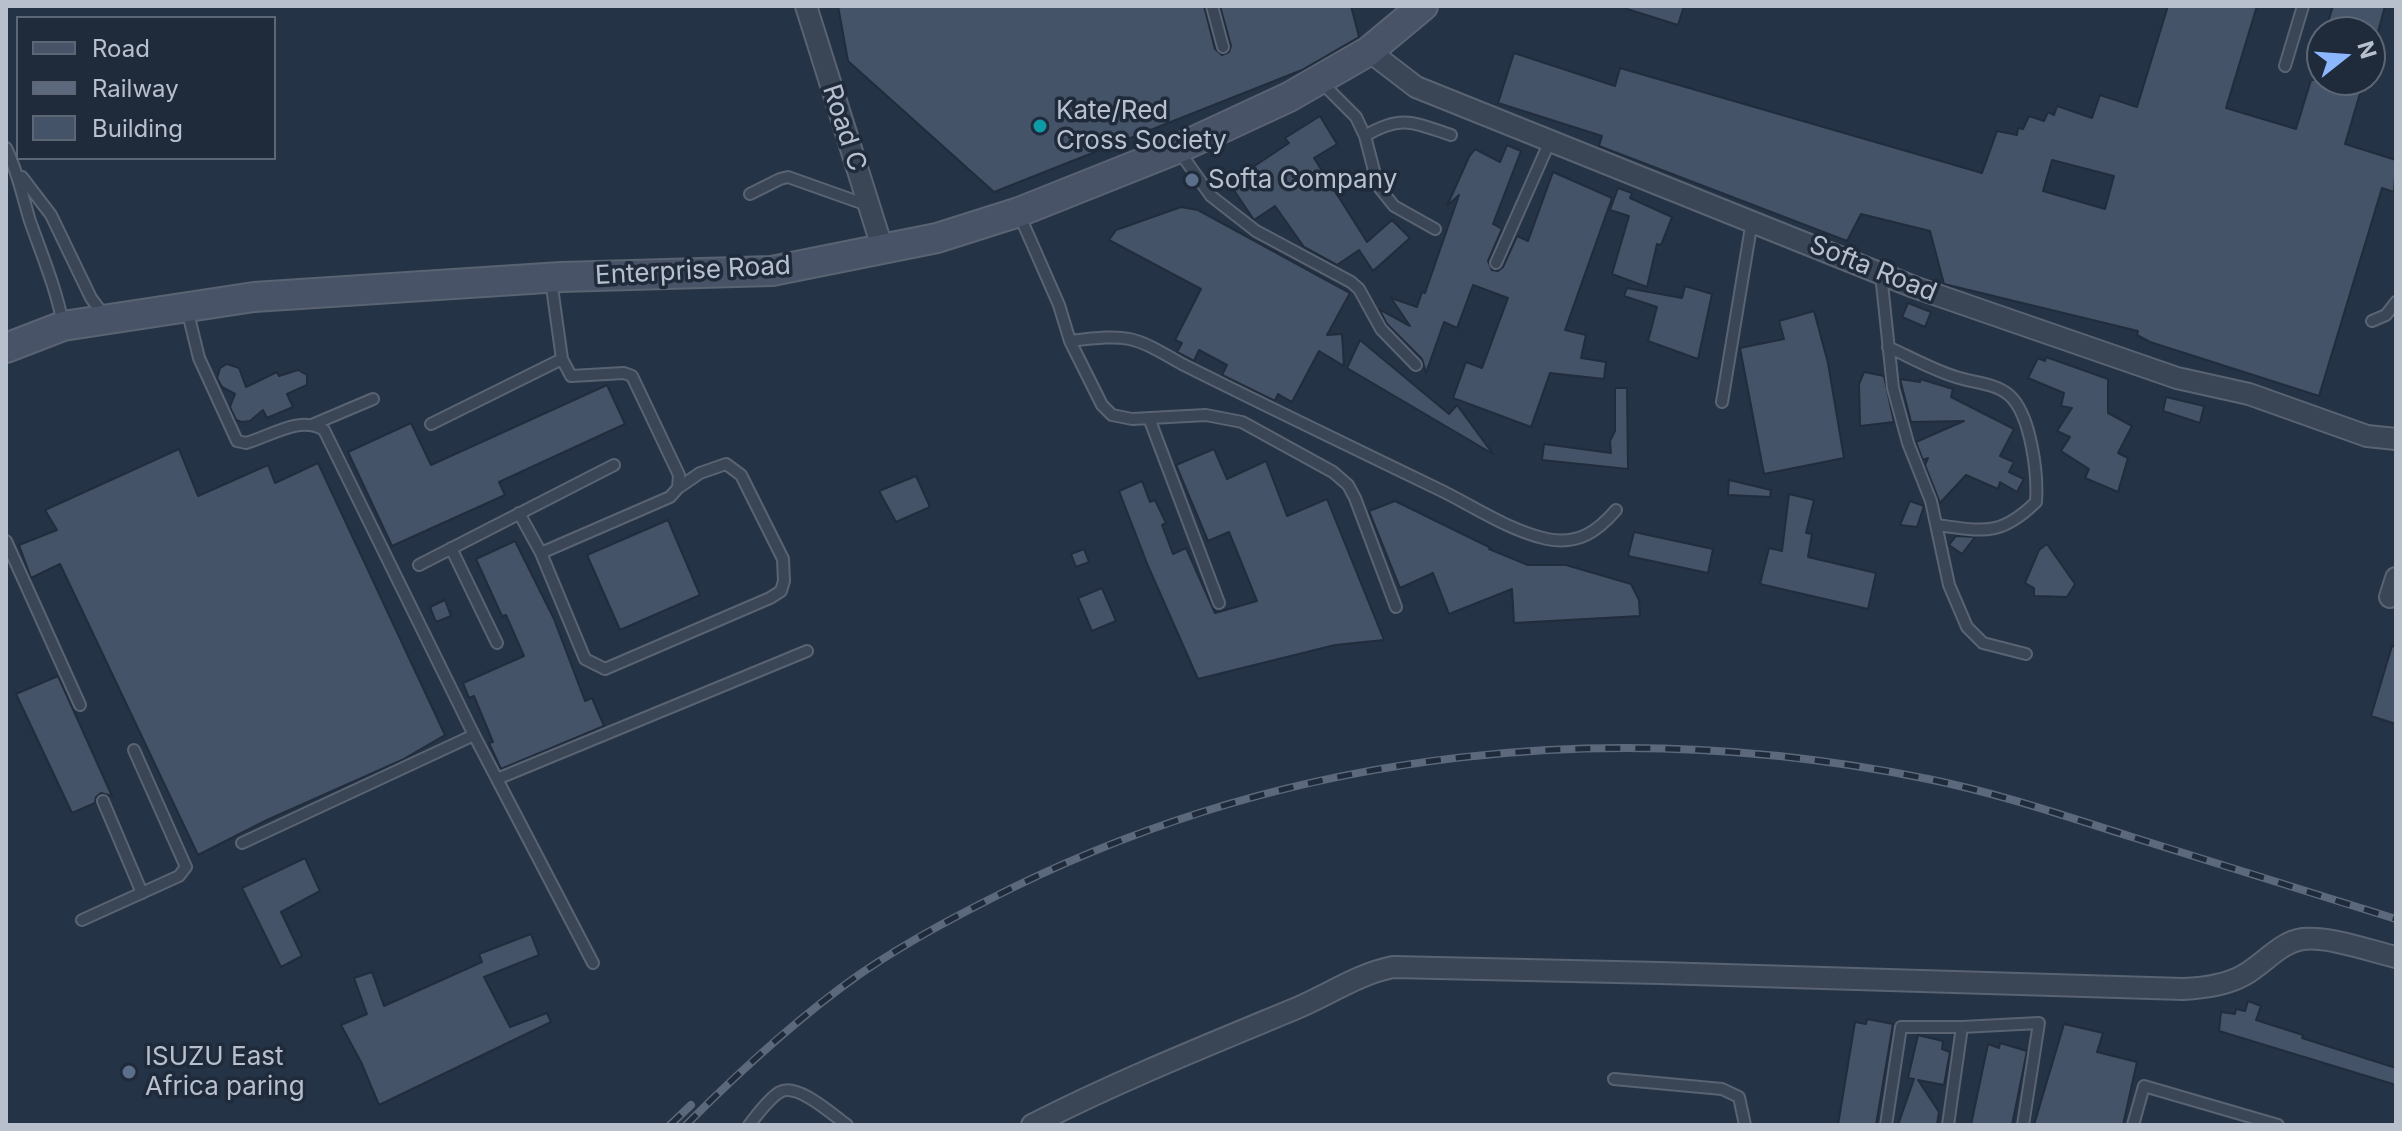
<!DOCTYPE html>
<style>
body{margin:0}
#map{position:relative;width:2402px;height:1131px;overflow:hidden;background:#253346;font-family:Inter,sans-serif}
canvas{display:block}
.frame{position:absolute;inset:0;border:8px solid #b8c0ce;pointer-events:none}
.legend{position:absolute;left:16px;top:16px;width:260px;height:144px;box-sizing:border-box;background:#1f2a3a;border:2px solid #5c6675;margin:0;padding:10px 14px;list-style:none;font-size:24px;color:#b8c0ce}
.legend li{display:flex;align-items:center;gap:16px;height:40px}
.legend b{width:40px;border:2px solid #5c6675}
.north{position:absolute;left:2306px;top:16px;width:80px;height:80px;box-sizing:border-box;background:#1f2a3a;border:2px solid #5c6675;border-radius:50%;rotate:73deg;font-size:22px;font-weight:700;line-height:32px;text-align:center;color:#b8c0ce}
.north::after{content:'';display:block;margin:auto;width:28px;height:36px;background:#8cb7ff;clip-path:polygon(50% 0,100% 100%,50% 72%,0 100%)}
</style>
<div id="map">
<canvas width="2402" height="1131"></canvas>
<div class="frame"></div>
<ul class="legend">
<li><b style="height:10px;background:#485368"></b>Road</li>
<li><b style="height:10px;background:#5c697c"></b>Railway</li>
<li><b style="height:22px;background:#445368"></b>Building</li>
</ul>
<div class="north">N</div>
</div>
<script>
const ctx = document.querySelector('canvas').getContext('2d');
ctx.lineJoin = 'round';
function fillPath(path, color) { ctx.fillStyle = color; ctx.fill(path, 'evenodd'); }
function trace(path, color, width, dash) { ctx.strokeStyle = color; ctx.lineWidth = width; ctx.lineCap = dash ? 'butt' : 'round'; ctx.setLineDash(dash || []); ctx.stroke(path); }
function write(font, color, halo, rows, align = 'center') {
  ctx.font = font + ' Inter,sans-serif'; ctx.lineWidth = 7; ctx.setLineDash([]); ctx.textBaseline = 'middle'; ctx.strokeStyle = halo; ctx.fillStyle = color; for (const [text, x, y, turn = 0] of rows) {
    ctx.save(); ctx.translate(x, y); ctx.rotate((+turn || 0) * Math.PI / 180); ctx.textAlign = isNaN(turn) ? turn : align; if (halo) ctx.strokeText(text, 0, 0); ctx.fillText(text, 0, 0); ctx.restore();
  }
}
const building = new Path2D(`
 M838 6H1204L1215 49 1222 55 1229 52 1231 46 1220 6H1351L1359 37 1302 70 994 192 848 61Z
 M1628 6H1684L1678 25 1627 9Z
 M2168 6H2257L2226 108 2296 129 2311 80H2364L2345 144 2396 160 2394 192 2382 188 2319 396 2150 342 2137 335 2138 331 1944 284 1930 231 1861 214 1847 241 1599 146 1602 136 1498 103 1514 53 1615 86 1620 68 1982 173 1997 131 2017 135 2018 128 2023 129 2029 116 2044 121 2048 112 2054 115 2057 106 2092 118 2100 95 2137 107ZM2052 160 2114 176 2105 209 2043 191Z
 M2333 6H2385L2378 32H2325Z
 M1320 116 1337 144 1314 158 1367 242 1392 220 1410 238 1373 271 1359 250 1337 265 1304 247 1275 206 1254 220 1229 183 1289 143 1285 138Z
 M1507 145 1521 151 1493 224 1502 229 1488 261 1492 270 1498 271 1503 267 1517 236 1528 241 1553 172 1612 198 1565 330 1586 335 1581 358 1606 362 1604 379 1550 373 1531 427 1453 398 1466 362 1482 368 1508 298 1473 285 1457 328 1444 322 1426 373 1422 359 1387 324 1379 309 1410 326 1391 298 1417 307 1422 292 1425 293 1459 195 1447 206 1469 157 1475 149 1500 162Z
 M1618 188 1632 193 1630 198 1672 217 1661 245 1657 244 1647 287 1612 274 1629 216 1610 210Z
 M1181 207 1198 210 1350 293 1327 335 1342 334 1344 366 1319 351 1292 402 1278 394 1275 401 1222 375 1227 365 1199 350 1194 361 1177 352 1182 343 1175 340 1201 289 1109 240 1116 230Z
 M1685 286 1712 294 1698 359 1648 341 1657 307 1624 296 1627 288 1682 298Z
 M1908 303 1931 312 1925 327 1902 317Z
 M1814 311 1828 363 1844 458 1764 474 1740 348 1784 339 1779 321Z
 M1360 340 1449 414 1457 405 1493 454 1347 368Z
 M2046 357 2108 379V413L2132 426 2118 453 2128 458 2118 492 2085 478 2089 469 2061 451 2070 437 2057 431 2072 408 2061 406 2064 393 2028 378 2038 358 2045 361Z
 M227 364 239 368 246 387 277 372 279 376 298 370 307 375V385L287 394 293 407 267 418 263 410 250 421 242 422 236 420 230 407 235 394 222 387 217 378 220 368Z
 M1864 372 1884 376 1894 422 1860 426 1859 384Z
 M1900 379 1920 382V379L1953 389 1951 397 2014 429 2000 456 2014 462 2009 472 2024 479 2017 492 2000 482 1998 489 1966 475 1940 503 1925 465 1928 458 1923 460 1916 442 1964 421 1911 422Z
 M607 385 625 424 499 482 505 495 392 546 348 452 411 423 431 465Z
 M1615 388H1627L1628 469 1542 460 1544 444 1611 453 1610 441 1615 431Z
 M2166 397 2204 406 2200 423 2163 411Z
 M179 449 198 496 268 465 275 483 318 463 445 735 402 760 267 820 198 855 60 564 31 578 19 545 57 530 45 510Z
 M1214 449 1227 479 1266 461 1287 516 1327 499 1384 640 1335 645 1198 679 1148 566 1119 491 1142 481 1150 502 1155 500 1166 523 1162 525 1173 554 1186 548 1215 613 1257 601 1229 532 1208 541 1176 465Z
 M916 476 930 507 896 522 879 491Z
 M1729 480 1771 490 1770 497 1728 495Z
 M1789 494 1814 500 1806 533 1812 534 1808 557 1876 573 1868 609 1760 584 1769 548 1782 551Z
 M1395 501 1491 548 1489 549 1528 565H1566L1631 584 1639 600 1640 616 1514 623 1512 589 1449 614 1433 573 1400 588 1369 511Z
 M1910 501 1924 506 1917 527 1900 525Z
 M668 520 700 595 620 630 587 555Z
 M1634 532 1713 549 1708 573 1628 556Z
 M1956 536 1975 537 1962 554 1949 545Z
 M515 541 554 619 585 701 592 698 604 726 501 769 489 743 493 742 474 696 469 698 463 683 524 656 506 615 502 616 476 559Z
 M2047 544 2075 584 2067 597 2034 596V588L2025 583 2039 550Z
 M1084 549 1089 562 1076 567 1071 554Z
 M1102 588 1116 621 1092 631 1078 598Z
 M445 600 451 616 436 622 430 607Z
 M2392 646 2396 647V724L2371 716Z
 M58 676 112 796 101 793 96 797 95 803 72 813 16 694Z
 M305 858 320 891 281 912 302 956 281 967 242 888Z
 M531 934 539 955 484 977 510 1027 547 1013 551 1022 379 1105 361 1062 341 1025 367 1014 354 978 372 972 384 1006 482 962 479 954Z
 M2248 1001 2261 1006 2256 1020 2303 1035 2302 1038 2396 1068V1085L2219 1031 2221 1012 2235 1014 2236 1009 2245 1011Z
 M1867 1019 1893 1024 1876 1125H1838L1855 1022 1866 1024Z
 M2064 1024 2103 1033 2097 1052 2137 1062 2123 1125H2034Z
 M1918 1035 1943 1041 1942 1049 1950 1052 1944 1085 1918 1080 1939 1112 1937 1125H1898L1914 1079 1908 1078Z
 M2000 1043 2027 1051 2012 1125H1971L1988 1044 1999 1048Z`);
fillPath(building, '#445368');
trace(building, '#212c3c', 2);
const lane = new Path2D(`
 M1212 6 1223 47
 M2285 66 2303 6
 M1320 81 1356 117 1365 136 1378 186 1394 206 1435 229
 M1365 136C1402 114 1414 123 1451 135
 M6 148C18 172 22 195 30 221 42 255 56 288 63 324
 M1179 151 1211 196 1256 231 1351 282 1359 289 1381 329 1416 365
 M22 177 51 215 91 298 105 317
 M750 194 780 179 788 177 867 205
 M1019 214 1059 305 1070 341 1102 405 1112 415 1132 419 1206 415 1242 422 1333 472 1348 485 1355 498 1396 607
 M1496 263 1550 141
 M1881 274 1893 388 1908 443 1931 501 1949 585 1967 627 1983 643 2026 654
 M187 309 199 358 237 441 246 443C271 436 300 415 324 430L474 735 593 963
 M2372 321 2386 315 2396 302
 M1070 341C1129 334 1132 335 1182 364 1266 406 1351 447 1436 488 1472 505 1507 530 1547 539 1578 545 1597 532 1616 510
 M1888 347C1910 357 1933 370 1956 377 1974 383 1995 383 2009 395 2031 414 2038 474 2036 502 2000 537 1984 531 1936 525
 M1722 402 1752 221
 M1149 418 1219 603
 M314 424 373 399
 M431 424 562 359
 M519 513 541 553 585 659 605 669 770 598 781 591 784 581 783 559 741 475 726 464 700 473 678 488
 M6 541 80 705
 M451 548 497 643
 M541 553 670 497 678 488 679 475 632 376 624 373 571 376 562 359 551 280
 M419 565 614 465
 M497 779 807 651
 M103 801 142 893
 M242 843 474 735
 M82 920 179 876 186 867 134 750
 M1962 1027 2039 1023 2023 1125
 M1614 1079 1722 1089 1739 1097 1745 1125
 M749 1125C757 1115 769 1098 780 1092 797 1082 833 1115 847 1125
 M1886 1125 1901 1027H1962L1948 1125
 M2133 1125 2144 1086 2278 1125`);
const street = new Path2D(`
 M806 6 883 250
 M1369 51 1416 87 1914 287 2177 378 2249 394 2367 436 2396 439
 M2390 597 2396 578
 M1032 1125C1118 1081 1208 1045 1297 1008 1330 994 1358 974 1393 967L1660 973 2183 989C2203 988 2227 985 2244 975 2264 964 2280 942 2303 939 2329 936 2370 951 2396 957`);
const secondary = new Path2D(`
 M6 348 63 326 254 297 561 277 772 271 937 238 1019 212 1177 149 1289 97 1369 51 1423 6`);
trace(lane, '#596372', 14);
trace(street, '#596372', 24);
trace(secondary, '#596372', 32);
trace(new Path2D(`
 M6 1124 7 1125`), '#465f62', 3, [6, 6]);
trace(lane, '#3a4555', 10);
trace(street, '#3a4555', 20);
trace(secondary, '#485368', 28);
const rail = new Path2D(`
 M670 1125 691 1105
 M686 1125C740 1071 797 1018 860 974 908 941 960 914 1012 888 1298 748 1618 716 1928 779 1998 793 2065 816 2132 837 2220 864 2308 892 2396 919`);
trace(rail, '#5c697c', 8);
trace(rail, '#1f2a3a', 5, [15]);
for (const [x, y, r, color] of [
 [1040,126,8,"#0f9aa8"],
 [1192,180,8,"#5c6f8a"],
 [129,1072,8,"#5c6f8a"]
]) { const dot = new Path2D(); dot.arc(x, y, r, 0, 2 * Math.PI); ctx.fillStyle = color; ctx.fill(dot); trace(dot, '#1f2a3a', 3); }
write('26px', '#b8c0ce', '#1f2a3a', [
 ["Kate/Red",1056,111],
 ["Cross Society",1056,141],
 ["Softa Company",1208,180],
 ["ISUZU East",145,1057],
 ["Africa paring",145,1087]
], 'left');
write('26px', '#b8c0ce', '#1f2a3a', [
 ["Road C",844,128,72],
 ["Softa Road",1873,269,22],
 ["Enterprise Road",693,271,-3]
]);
</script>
